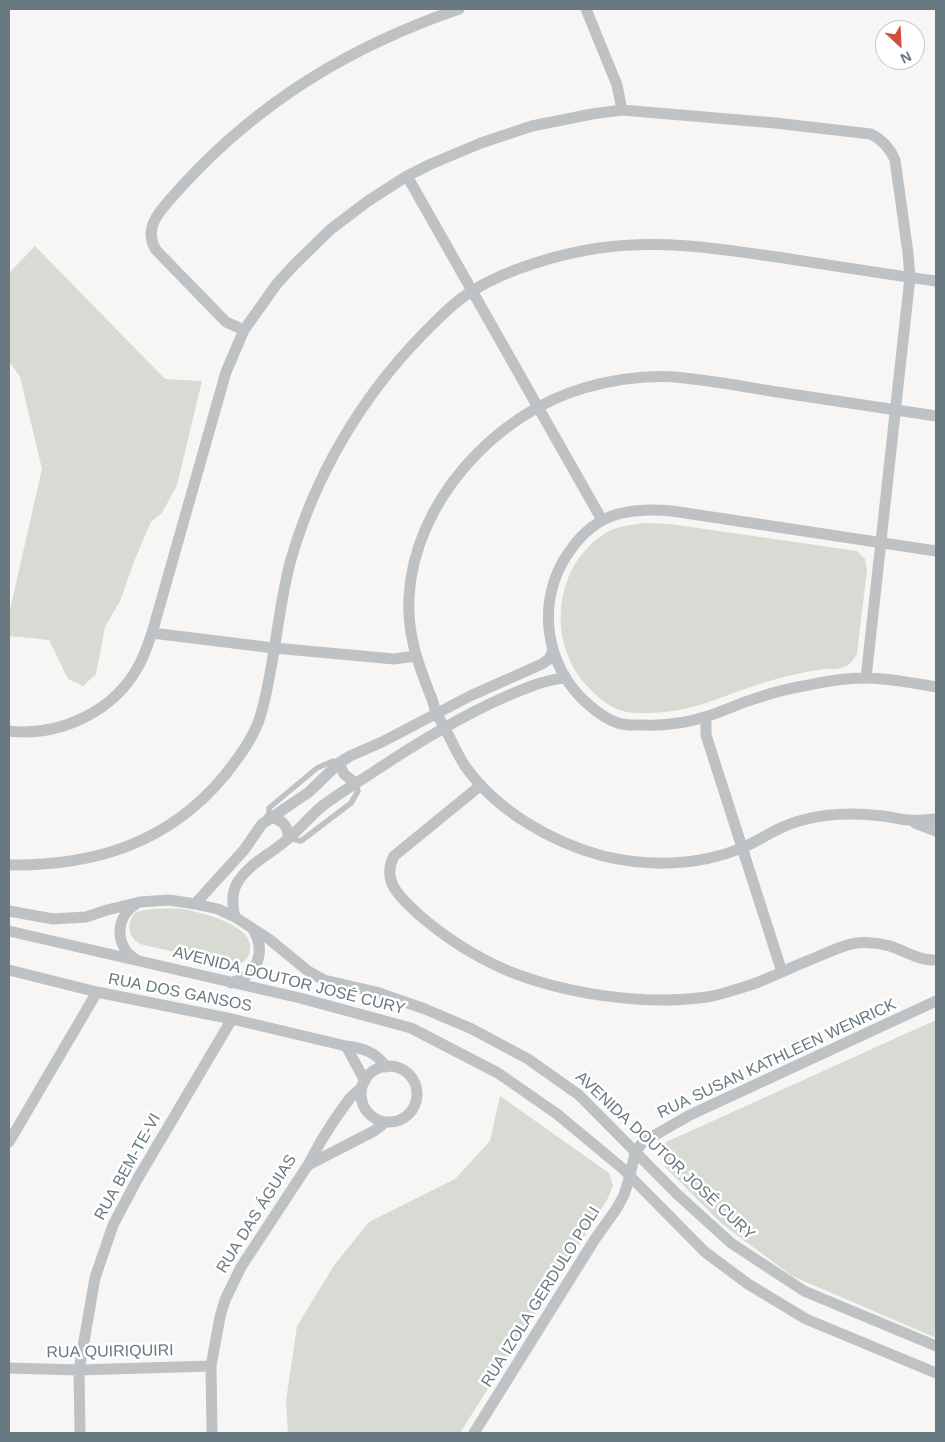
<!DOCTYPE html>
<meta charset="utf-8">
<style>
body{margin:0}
#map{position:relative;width:945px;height:1442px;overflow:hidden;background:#f7f6f4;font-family:Helvetica,sans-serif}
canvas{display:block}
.frame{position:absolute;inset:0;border:10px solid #697982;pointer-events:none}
.north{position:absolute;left:875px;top:20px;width:50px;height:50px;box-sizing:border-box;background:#fff;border:1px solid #c3c9cd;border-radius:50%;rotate:155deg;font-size:14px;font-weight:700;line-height:20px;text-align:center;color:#697982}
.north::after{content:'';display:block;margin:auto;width:18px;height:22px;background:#d14f3a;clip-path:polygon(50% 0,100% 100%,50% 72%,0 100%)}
</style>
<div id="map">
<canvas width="945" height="1442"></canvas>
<div class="frame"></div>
<div class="north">N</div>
</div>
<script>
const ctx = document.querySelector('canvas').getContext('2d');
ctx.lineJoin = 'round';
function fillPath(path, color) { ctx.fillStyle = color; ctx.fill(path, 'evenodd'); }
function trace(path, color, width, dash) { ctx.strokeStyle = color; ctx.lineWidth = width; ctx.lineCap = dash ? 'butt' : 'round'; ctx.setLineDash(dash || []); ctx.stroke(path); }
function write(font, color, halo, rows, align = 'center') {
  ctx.font = font + ' Helvetica,sans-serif'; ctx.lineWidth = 5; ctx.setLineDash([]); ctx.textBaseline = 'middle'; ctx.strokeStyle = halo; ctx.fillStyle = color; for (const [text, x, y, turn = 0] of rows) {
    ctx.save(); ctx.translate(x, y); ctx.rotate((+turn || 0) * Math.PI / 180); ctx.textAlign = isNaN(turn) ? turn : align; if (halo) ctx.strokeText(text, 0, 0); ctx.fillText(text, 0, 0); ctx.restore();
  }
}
fillPath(new Path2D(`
 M35 246 165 379 202 381 177 485 162 513 151 522 135 559 120 601 105 627 96 674 83 686 68 679 49 640 9 636V614L42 469 20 377 9 361V273Z
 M644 523 670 524 857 551 865 559 867 570 857 654C854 659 850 665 844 667 838 670 831 669 825 669 808 671 790 675 773 680 730 692 692 714 645 713 638 713 629 713 623 711 609 708 595 695 586 685 546 640 554 564 607 532 618 526 632 525 644 523Z
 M151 909C161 909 171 908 182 909 200 912 255 925 250 950 249 959 243 963 235 966L140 944C127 936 126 922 136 912Z
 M936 1020V1338L792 1276 722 1224 665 1167 661 1155 664 1143Z
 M500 1096 609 1173 613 1186 607 1200 460 1433H288L286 1401 297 1326 335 1264 369 1222 455 1179 490 1141Z`), '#d7dbd4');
trace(new Path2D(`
 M269 818V808L317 768 333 761 339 763
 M288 838 301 841 351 803 358 791 355 783`), '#bec2c5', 5.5);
trace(new Path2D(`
 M586 9 617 85 622 110
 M407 176 602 520
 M244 330 226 322 156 250C140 225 167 204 182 186 260 101 351 46 459 9
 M936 416C883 408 830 400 777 392 746 387 715 381 684 378 651 374 616 379 584 388 495 414 414 502 409 597 407 633 417 661 430 694 433 700 434 707 436 713 438 717 441 721 443 725 451 739 456 752 465 766 497 811 551 842 603 856 649 867 698 866 742 848 762 839 781 825 803 820 828 813 857 813 883 816 892 817 901 820 909 820 918 821 927 819 936 819
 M936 551 672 511C650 509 622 509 601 521 589 528 577 540 569 552 535 600 544 667 589 705 597 712 608 720 618 723 626 726 636 725 644 725 666 726 687 723 708 716 724 711 740 703 757 698 774 692 791 688 809 685 827 681 846 678 865 678 889 678 913 683 936 687
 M152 633 274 648 394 659 415 656
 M706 717V735L782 972
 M9 731C60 737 115 711 139 665 145 655 148 643 152 633L226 372 244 330 276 285 294 265 331 229 368 201 407 176 431 164 481 143 532 126 592 114 622 110 775 123 871 134C883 140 890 148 895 160L908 253 910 277 866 678
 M339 763 344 774 355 783
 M481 785 394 856C381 881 400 897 417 913 443 936 474 956 506 970 564 994 645 1006 707 997 721 995 734 990 747 986 759 983 770 977 782 972 796 965 810 960 824 954 834 950 844 945 856 943 867 942 879 943 890 946 905 951 920 961 936 960
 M269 818C281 818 289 826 288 838
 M915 823 936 831
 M9 865C95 866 169 843 225 775 239 757 255 736 261 714 275 665 277 613 290 563 314 477 361 397 424 333 439 318 454 302 472 291 507 269 559 254 599 248 664 239 721 249 784 258 835 266 885 274 936 281
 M136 904C115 917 114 947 137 960
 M195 904 244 850 262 824 309 792 339 763 350 756 382 742 470 696 542 664 549 659 553 651
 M9 911 53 919 86 917 107 910 140 902 169 900 195 904 218 909 235 917 269 939 308 971 324 980 376 992 425 1009 472 1029 528 1059 579 1095 677 1194 731 1243 804 1291 936 1346
 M235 917C232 905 231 891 239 880 249 865 265 857 279 846 295 835 307 819 321 807 337 795 355 784 372 773 415 744 459 717 507 696 526 688 544 680 565 678
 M9 931 300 998 411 1028 498 1073 557 1114 622 1168 705 1252 748 1284 806 1319 936 1373
 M9 970 97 992 232 1019 346 1046C363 1048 376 1052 386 1067
 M231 983C257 975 267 953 253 929
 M346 1046 365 1081
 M361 1094a28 28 0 1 1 56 0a28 28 0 1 1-56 0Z
 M9 1142 97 992
 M308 1165 374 1131 382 1125 383 1122
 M9 1368 79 1370 211 1366
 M80 1433 79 1370 95 1278 113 1225 138 1178 232 1019
 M212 1433 211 1366 220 1317 225 1300 241 1267 308 1165 321 1141 335 1119 350 1098 362 1087
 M474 1433 595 1239 617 1208 624 1195 630 1176 635 1152 643 1142 690 1115 936 1001`), '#bec2c5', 11);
write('16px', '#697982', '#fff', [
 ["AVENIDA DOUTOR JOSÉ CURY",289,981,14],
 ["RUA DOS GANSOS",180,993,11],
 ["RUA SUSAN KATHLEEN WENRICK",777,1059,-25],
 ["AVENIDA DOUTOR JOSÉ CURY",665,1156,43],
 ["RUA BEM-TE-VI",128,1167,-61],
 ["RUA DAS ÁGUIAS",257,1214,-58],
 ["RUA IZOLA GERDULO POLI",541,1297,-58],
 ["RUA QUIRIQUIRI",110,1352,-1]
]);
</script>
